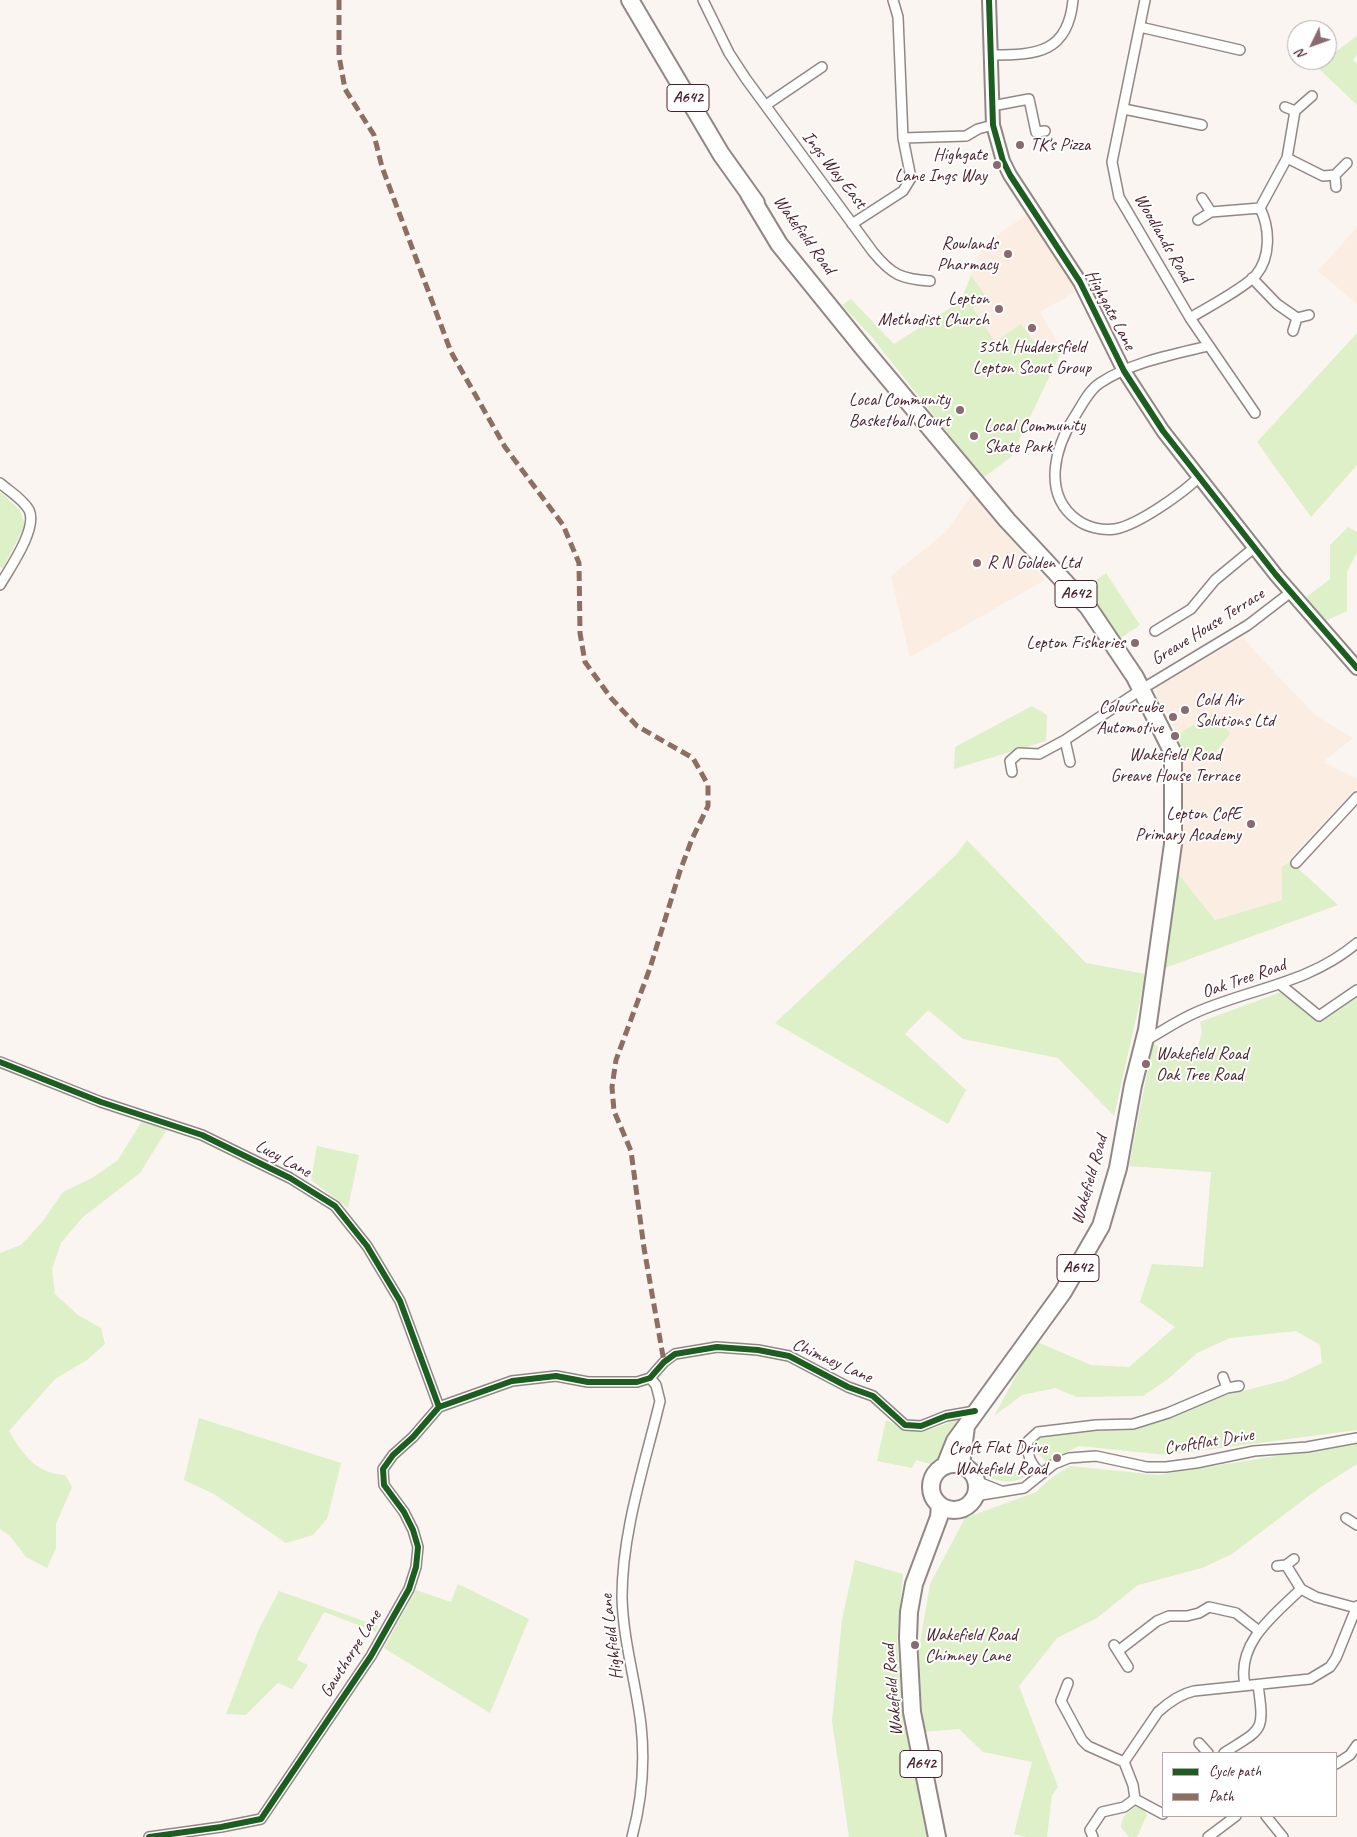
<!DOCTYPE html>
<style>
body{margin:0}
#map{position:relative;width:1357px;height:1837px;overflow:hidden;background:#faf5f0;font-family:Caveat,sans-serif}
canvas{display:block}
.legend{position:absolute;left:1162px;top:1752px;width:175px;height:65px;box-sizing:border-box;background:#fff;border:1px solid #b7a5aa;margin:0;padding:6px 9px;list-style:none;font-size:15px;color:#4a1f2b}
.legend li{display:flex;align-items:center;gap:10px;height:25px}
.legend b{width:25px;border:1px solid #b7a5aa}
.north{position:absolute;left:1287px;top:20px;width:50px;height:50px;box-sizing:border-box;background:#fff;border:1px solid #b7a5aa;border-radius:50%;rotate:228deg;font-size:14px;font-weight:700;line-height:20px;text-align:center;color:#4a1f2b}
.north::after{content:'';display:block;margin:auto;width:18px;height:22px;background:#886a70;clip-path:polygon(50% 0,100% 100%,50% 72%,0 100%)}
</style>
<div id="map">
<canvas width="1357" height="1837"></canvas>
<ul class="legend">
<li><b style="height:6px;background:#1b5e20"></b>Cycle path</li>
<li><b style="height:6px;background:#8d6e63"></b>Path</li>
</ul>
<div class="north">N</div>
</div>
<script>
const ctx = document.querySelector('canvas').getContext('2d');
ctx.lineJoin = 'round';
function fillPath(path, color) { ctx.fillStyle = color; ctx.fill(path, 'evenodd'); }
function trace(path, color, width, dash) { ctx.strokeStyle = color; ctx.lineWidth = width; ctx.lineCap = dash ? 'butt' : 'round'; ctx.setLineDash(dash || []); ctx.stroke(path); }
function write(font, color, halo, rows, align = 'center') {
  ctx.font = font + ' Caveat,sans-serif'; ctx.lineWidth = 4; ctx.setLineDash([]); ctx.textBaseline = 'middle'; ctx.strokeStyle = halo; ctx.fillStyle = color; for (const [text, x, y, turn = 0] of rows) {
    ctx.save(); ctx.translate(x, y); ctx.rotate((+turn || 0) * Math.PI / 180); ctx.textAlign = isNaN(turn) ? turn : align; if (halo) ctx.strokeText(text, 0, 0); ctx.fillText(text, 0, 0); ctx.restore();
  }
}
fillPath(new Path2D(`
 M1028 214 1077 291 1040 312 1062 350 1039 349 995 342 973 308 987 298 971 275 983 245Z
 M1357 227V304L1318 271Z
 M973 493 1045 580 910 657 891 576 945 533Z
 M1243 637 1255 652 1316 716 1353 738 1323 762 1357 779V787L1282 867V900L1215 920 1176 871 1182 758 1214 754 1215 712 1178 734 1157 696V687Z`), '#fbede2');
fillPath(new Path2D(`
 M1357 36V54L1353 60 1357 64V105L1316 66Z
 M971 275 987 298 973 308 995 342 1021 324 1039 349 1062 350 1011 457 983 478 871 336 842 305 851 299 894 344 961 301Z
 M1357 333V465L1311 517 1257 442Z
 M0 492 20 510 25 525 3 568 0 567Z
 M1348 527 1357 532V552L1347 572V611L1323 622 1304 599 1330 579V545Z
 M1106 573 1140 625 1119 639 1081 591Z
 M1032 706 1047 715 1046 741 954 769 955 747Z
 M1215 712 1230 734 1214 754 1182 758 1178 734Z
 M967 840 1086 963 1146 974 1114 1116 1058 1058 963 1039 928 1010 905 1034 966 1090 948 1124 775 1023 956 855Z
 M1290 861 1338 905 1162 969 1176 871 1215 920 1282 900V867Z
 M1281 992 1319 1023 1357 997V1430L1167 1455 1079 1446 1046 1462 1037 1452 1035 1440 1041 1437 1091 1431 1129 1430 1223 1396 1286 1380 1322 1363 1320 1345 1296 1331 1230 1338 1197 1353 1168 1379 1143 1396 1077 1397 1055 1388 1022 1395 994 1416 1035 1341 1091 1365 1129 1367 1175 1327 1140 1302 1152 1264 1203 1267 1211 1172 1129 1166 1153 1043 1178 1061 1195 1057 1202 1032 1200 1022Z
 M142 1121 168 1128 140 1173 83 1217 61 1243 52 1269 55 1294 78 1315 101 1328 105 1344 87 1360 55 1379 9 1431C22 1453 36 1474 65 1475L72 1487 56 1524V1548L47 1568 26 1557 10 1536 0 1529V1253L21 1245 43 1221 63 1192 92 1178 118 1160Z
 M317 1146 359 1155 348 1208 311 1180Z
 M199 1418 341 1463 327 1519 313 1535 286 1543 214 1494 184 1480Z
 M886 1420C919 1439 924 1431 957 1420L934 1465 916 1460 912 1468 877 1461Z
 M1357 1443V1464L1318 1489 1232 1554 1202 1568 1138 1585 1097 1618 1057 1638 1019 1686 1058 1787 1052 1795 1047 1837H1027L1014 1834 1032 1762 983 1752 959 1729 924 1732 918 1655 930 1584 965 1518 1036 1492 1051 1478 1070 1466 1158 1475Z
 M1026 1472 1027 1475C1013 1486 995 1481 981 1473Z
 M855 1560 903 1574 897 1640 903 1718 930 1837H849L832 1721 842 1620Z
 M458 1584 529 1619 490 1713 384 1648 416 1590 451 1602Z
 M279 1591 378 1626 376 1632 324 1612 297 1660 308 1665 292 1689 278 1683 246 1715 226 1714 259 1629Z
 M1136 1807 1144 1810 1147 1815 1137 1837H1129L1121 1827C1122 1817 1126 1811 1136 1807Z`), '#ddf0c7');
const street = new Path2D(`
 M703 0 729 53 746 79 873 252C892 275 901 279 930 281
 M1145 0 1112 162 1119 197 1190 318 1255 413
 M1140 27 1240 50
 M992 55C1037 55 1068 53 1073 0
 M766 105 822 67
 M992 106 1029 99 1036 132 1045 131
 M1285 107 1295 111
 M1124 109 1202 125
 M903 138 966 136 978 129 993 125
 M1287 158 1323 176 1335 175
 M1336 187 1335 175 1347 163
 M1202 198 1211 212
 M1198 220 1211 212 1260 208
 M852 224 903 191 911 178 903 138 898 17 893 0
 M1252 278 1277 304 1297 318
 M1190 318C1208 307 1243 289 1256 275 1271 257 1270 228 1260 208L1287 158 1295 111 1312 96
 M1293 331 1297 318 1309 315
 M1199 477C1183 493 1138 525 1115 529 1102 531 1086 527 1076 519 1042 493 1055 447 1075 416 1082 405 1089 390 1100 383 1132 362 1171 355 1208 346
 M0 483C9 491 23 499 29 510 38 528 10 568 0 585
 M1155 631 1191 609 1215 580 1255 547
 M1065 740 1070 762
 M1012 772 1010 761 1019 753 1039 754 1065 740 1142 689 1248 625 1291 592
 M1296 863 1357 797
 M1281 985 1319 1016 1357 990
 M1143 1042C1161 1032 1178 1020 1197 1012 1252 988 1308 984 1357 943
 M0 1062 101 1102 202 1135 290 1178 335 1206 367 1246 400 1301 439 1407
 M1223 1377 1227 1388
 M1041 1474C1031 1464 1026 1455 1028 1441L1038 1432 1096 1425 1133 1424 1168 1413 1227 1388 1239 1386
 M976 1481 1001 1491
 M975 1496 1024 1488 1054 1464 1069 1458 1096 1456 1147 1467H1166L1196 1463 1254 1451 1307 1447 1357 1438
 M1346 1518 1357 1525
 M1286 1565 1301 1589
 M1277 1566 1286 1565 1294 1559
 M1114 1645 1128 1667
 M1118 1651 1157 1621 1169 1616H1187L1199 1613 1209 1607 1236 1613 1259 1631
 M1068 1683 1061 1701 1082 1740 1088 1746 1124 1762
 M1245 1685C1236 1643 1274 1615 1301 1589L1316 1597 1356 1608
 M1199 1743 1208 1753
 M1224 1753C1262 1728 1265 1734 1258 1685
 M1336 1764 1350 1755 1357 1745
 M1135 1799 1163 1814
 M1266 1816 1283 1837
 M149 1837 221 1827 261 1819 371 1656 409 1589 416 1567 418 1547 413 1530 404 1512 384 1485 383 1469 393 1455 413 1437 439 1407 512 1381 556 1376 588 1382H637L650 1378 664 1362 675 1354 717 1347 758 1350 789 1356 848 1387 873 1396 905 1425 921 1426 946 1416 975 1411
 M632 1837C642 1800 645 1762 641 1725 636 1682 623 1641 622 1597 622 1531 645 1464 660 1401L656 1385 650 1378
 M1093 1837 1090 1830 1102 1812 1124 1807 1135 1799 1133 1785 1124 1762 1158 1712C1169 1702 1180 1694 1194 1691L1310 1679 1330 1667 1336 1658 1357 1606
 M1208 1837 1236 1816`);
const secondary = new Path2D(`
 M989 0 993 125 1003 161 1010 175 1080 282 1124 371 1163 431 1276 575 1357 668`);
const highway = new Path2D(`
 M630 0 721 154 756 203
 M749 194 779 244 864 349 1007 520 1088 607 1135 677 1173 753V844L1147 1030 1133 1085 1118 1168 1101 1226 1063 1292 955 1441 945 1466
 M931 1487a23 23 0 1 1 46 0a23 23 0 1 1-46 0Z
 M961 1465 966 1426
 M937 1837 912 1712 908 1638 909 1612 914 1584 939 1517 940 1505`);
trace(street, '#928787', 12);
trace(secondary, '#928787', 16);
trace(highway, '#928787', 20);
trace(street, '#fefefd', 9);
trace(secondary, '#fefefd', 12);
trace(highway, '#fefefd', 16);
trace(new Path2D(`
 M339 0V56L345 89 374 135 382 167 451 352 505 447 563 525 579 563 580 633 585 662 611 698 637 726 693 758 708 785V806L692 839 680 871 650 968 616 1060 612 1087 614 1111 631 1151 644 1248 664 1362`), '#8d6e63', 5, [10, 5]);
trace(new Path2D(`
 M989 0 993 125 1003 161 1010 175 1080 282 1124 371 1163 431 1276 575 1357 668
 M0 1062 101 1102 202 1135 290 1178 335 1206 367 1246 400 1301 439 1407
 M149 1837 221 1827 261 1819 371 1656 409 1589 416 1567 418 1547 413 1530 404 1512 384 1485 383 1469 393 1455 413 1437 439 1407 512 1381 556 1376 588 1382H637L650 1378 664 1362 675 1354 717 1347 758 1350 789 1356 848 1387 873 1396 905 1425 921 1426 946 1416 975 1411`), '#1b5e20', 6);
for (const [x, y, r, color] of [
 [1020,145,5,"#886a70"],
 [997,165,5,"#886a70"],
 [1008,254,5,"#886a70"],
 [999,309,5,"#886a70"],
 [1032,328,5,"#886a70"],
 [960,410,5,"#886a70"],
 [974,436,5,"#886a70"],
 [977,563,5,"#886a70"],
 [1135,643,5,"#886a70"],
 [1185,710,5,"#886a70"],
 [1173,717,5,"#886a70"],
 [1175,736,5,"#886a70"],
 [1251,824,5,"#886a70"],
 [1146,1064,5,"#886a70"],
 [1057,1458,5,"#886a70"],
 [915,1645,5,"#886a70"]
]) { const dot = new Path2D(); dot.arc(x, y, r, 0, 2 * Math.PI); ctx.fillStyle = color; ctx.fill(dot); trace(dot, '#fff', 2); }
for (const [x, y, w] of [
 [688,98,42],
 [1076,594,42],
 [1078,1268,42],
 [921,1764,42]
]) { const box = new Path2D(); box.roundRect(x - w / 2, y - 13.5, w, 27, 4); ctx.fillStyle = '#fff'; ctx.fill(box); trace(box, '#4a1f2b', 1); }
write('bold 16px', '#4a1f2b', null, [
 ["A642",688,98],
 ["A642",1076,594],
 ["A642",1078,1268],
 ["A642",921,1764]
]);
write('18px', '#4a1f2b', '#fff', [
 ["TK's Pizza",1030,145,"left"],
 ["Highgate",987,155],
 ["Lane Ings Way",987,176],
 ["Rowlands",998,244],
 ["Pharmacy",998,265],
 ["Lepton",989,299],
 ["Methodist Church",989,320],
 ["35th Huddersfield",1032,347,"center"],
 ["Lepton Scout Group",1032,368,"center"],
 ["Local Community",950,400],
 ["Basketball Court",950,421],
 ["Local Community",984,426,"left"],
 ["Skate Park",984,447,"left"],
 ["R N Golden Ltd",987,563,"left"],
 ["Lepton Fisheries",1125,643],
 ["Cold Air",1195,700,"left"],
 ["Solutions Ltd",1195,721,"left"],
 ["Colourcube",1163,707],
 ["Automotive",1163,728],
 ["Wakefield Road",1175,755,"center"],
 ["Greave House Terrace",1175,776,"center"],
 ["Lepton CofE",1241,814],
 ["Primary Academy",1241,835],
 ["Wakefield Road",1156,1054,"left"],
 ["Oak Tree Road",1156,1075,"left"],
 ["Croft Flat Drive",1047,1448],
 ["Wakefield Road",1047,1469],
 ["Wakefield Road",925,1635,"left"],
 ["Chimney Lane",925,1656,"left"]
], 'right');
write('18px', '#4a1f2b', '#fff', [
 ["Ings Way East",834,170,52],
 ["Wakefield Road",804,235,54],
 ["Woodlands Road",1163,238,60],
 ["Highgate Lane",1110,310,62],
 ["Greave House Terrace",1208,627,-32],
 ["Oak Tree Road",1244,979,-19],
 ["Lucy Lane",283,1159,28],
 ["Wakefield Road",1090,1180,-74],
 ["Chimney Lane",832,1361,24],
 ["Croftflat Drive",1209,1442,-9],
 ["Highfield Lane",612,1637,-97],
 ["Gawthorpe Lane",351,1654,-58],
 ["Wakefield Road",893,1690,-95]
]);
</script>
